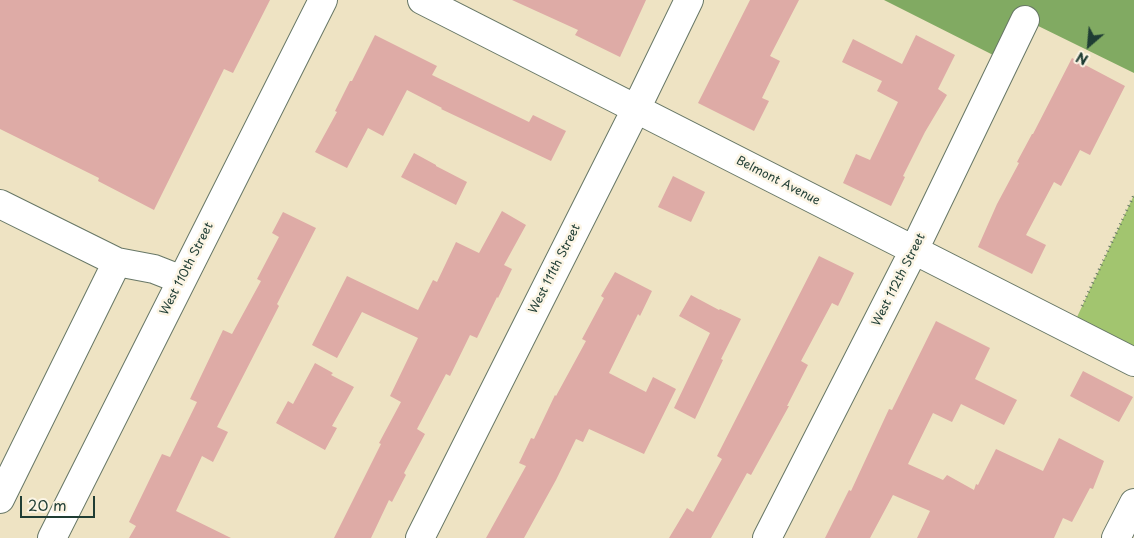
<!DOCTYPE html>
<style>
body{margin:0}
#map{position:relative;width:1134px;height:538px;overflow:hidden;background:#eee3c3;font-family:"Playpen Sans",sans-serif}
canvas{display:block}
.north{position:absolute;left:1064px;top:20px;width:50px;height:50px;-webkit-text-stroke:4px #fcf5e5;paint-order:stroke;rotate:207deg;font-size:14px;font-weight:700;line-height:20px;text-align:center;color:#1f3d34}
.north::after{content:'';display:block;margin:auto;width:18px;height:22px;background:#1f3d34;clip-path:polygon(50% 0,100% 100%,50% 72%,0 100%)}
.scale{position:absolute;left:20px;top:496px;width:75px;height:22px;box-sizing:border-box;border:2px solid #1f3d34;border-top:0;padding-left:6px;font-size:15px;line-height:18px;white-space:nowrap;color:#1f3d34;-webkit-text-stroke:4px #fcf5e5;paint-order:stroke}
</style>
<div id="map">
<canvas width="1134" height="538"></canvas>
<div class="north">N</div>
<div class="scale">20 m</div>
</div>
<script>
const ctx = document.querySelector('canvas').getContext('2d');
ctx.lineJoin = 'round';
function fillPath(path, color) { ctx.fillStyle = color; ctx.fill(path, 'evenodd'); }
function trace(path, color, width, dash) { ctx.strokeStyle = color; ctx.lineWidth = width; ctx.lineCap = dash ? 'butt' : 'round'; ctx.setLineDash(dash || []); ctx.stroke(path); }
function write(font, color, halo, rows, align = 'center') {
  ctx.font = font + ' "Playpen Sans",sans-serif'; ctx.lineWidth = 5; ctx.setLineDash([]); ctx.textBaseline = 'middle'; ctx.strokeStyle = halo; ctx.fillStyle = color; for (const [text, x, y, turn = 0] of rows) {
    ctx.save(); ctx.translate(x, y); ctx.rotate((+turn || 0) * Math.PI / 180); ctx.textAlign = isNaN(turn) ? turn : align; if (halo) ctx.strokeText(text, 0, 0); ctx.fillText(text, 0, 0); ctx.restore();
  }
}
fillPath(new Path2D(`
 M1134 195V362L1071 330Z`), '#a2c56f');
fillPath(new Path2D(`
 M884 0H1134V73L1026 20 1005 61Z`), '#81aa62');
fillPath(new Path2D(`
 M0 0H270L233 73 224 69 154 210 98 181 99 178 0 129Z
 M512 0H646L620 57 575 35 578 30Z
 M750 0H799L770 56 780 61 762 98 769 101 754 131 698 103Z
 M375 35 437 66 432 75 529 122 533 115 566 131 551 161 441 109 442 108 407 90 383 136 368 128 347 168 315 152 337 112 335 111 350 81H352Z
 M916 35 955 55 938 89 947 95 925 132 903 176 905 177 891 206 843 183 856 154 870 160 898 102 877 91 882 81 842 62 853 39 902 64Z
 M1072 58 1125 86 1090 155 1080 150 1061 186 1054 182 1026 235 1046 245 1032 274 978 247 997 204 1019 163 1017 162 1032 134H1033Z
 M414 153 436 165V166L467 182 456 205 401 177Z
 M673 176 705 192 691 222 658 207Z
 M502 211 526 225 504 265 512 269 498 298 497 297 477 338 470 335 450 376 446 374 417 429 425 434 404 473 406 475 392 502 389 500 371 538H334L381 444 379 443 401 402 390 396 418 338 362 312 337 358 312 345 347 276 418 310 433 280 437 282 456 242 479 253Z
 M283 212 316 228 277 304 279 306 217 427 228 432 213 462 202 456 176 511 231 538H129L136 526 129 522 162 454 170 457 197 402 190 399 223 330 232 334 261 281 257 279 279 237 272 233Z
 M819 256 854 273 838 306 832 303 801 361 808 365 787 406H789L751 475 747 473 711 538H669L687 508 693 512 722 459 717 456Z
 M615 272 652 291 640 316 638 314 609 373 646 392 653 377 676 389 644 454 589 429 583 442 576 439 556 480 524 538H486L526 466 519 463 531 438 534 439 555 395 556 396 586 341 582 339 604 298 601 296Z
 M691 295 719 310 720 309 741 319 721 359 723 360 695 419 674 408 710 333 679 316Z
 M936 321 990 348 975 379 1017 400 1004 425 961 404 952 422 933 413 908 464 943 480 947 475 974 490 976 484 978 485 996 449 1043 471 1059 438 1104 461 1093 489 1090 488 1072 522 1063 518 1054 538H917L930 511 893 495 870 538H825L849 490 851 491 889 409 892 410Z
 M315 363 333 373 331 375 354 387 332 426 337 428 325 450 276 423 288 401 293 404Z
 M1083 371 1133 397 1119 422 1070 396Z`), '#deaba6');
const minor = new Path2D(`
 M422 0 1134 362
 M0 204 117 262 0 499
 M117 262 154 269 182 280
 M52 538 323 0
 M420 538 636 109 689 0
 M767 538 914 250 1025 20
 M1116 538 1134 503`);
trace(minor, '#677766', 30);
trace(new Path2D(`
 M1082 306 1134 195`), '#677766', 3, [1, 4]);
trace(minor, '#fff', 28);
write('12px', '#1f3d34', '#fcf5e5', [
 ["Belmont Avenue",778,181,27],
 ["West 110th Street",187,269,-63],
 ["West 111th Street",555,269,-63],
 ["West 112th Street",899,280,-63]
]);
</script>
